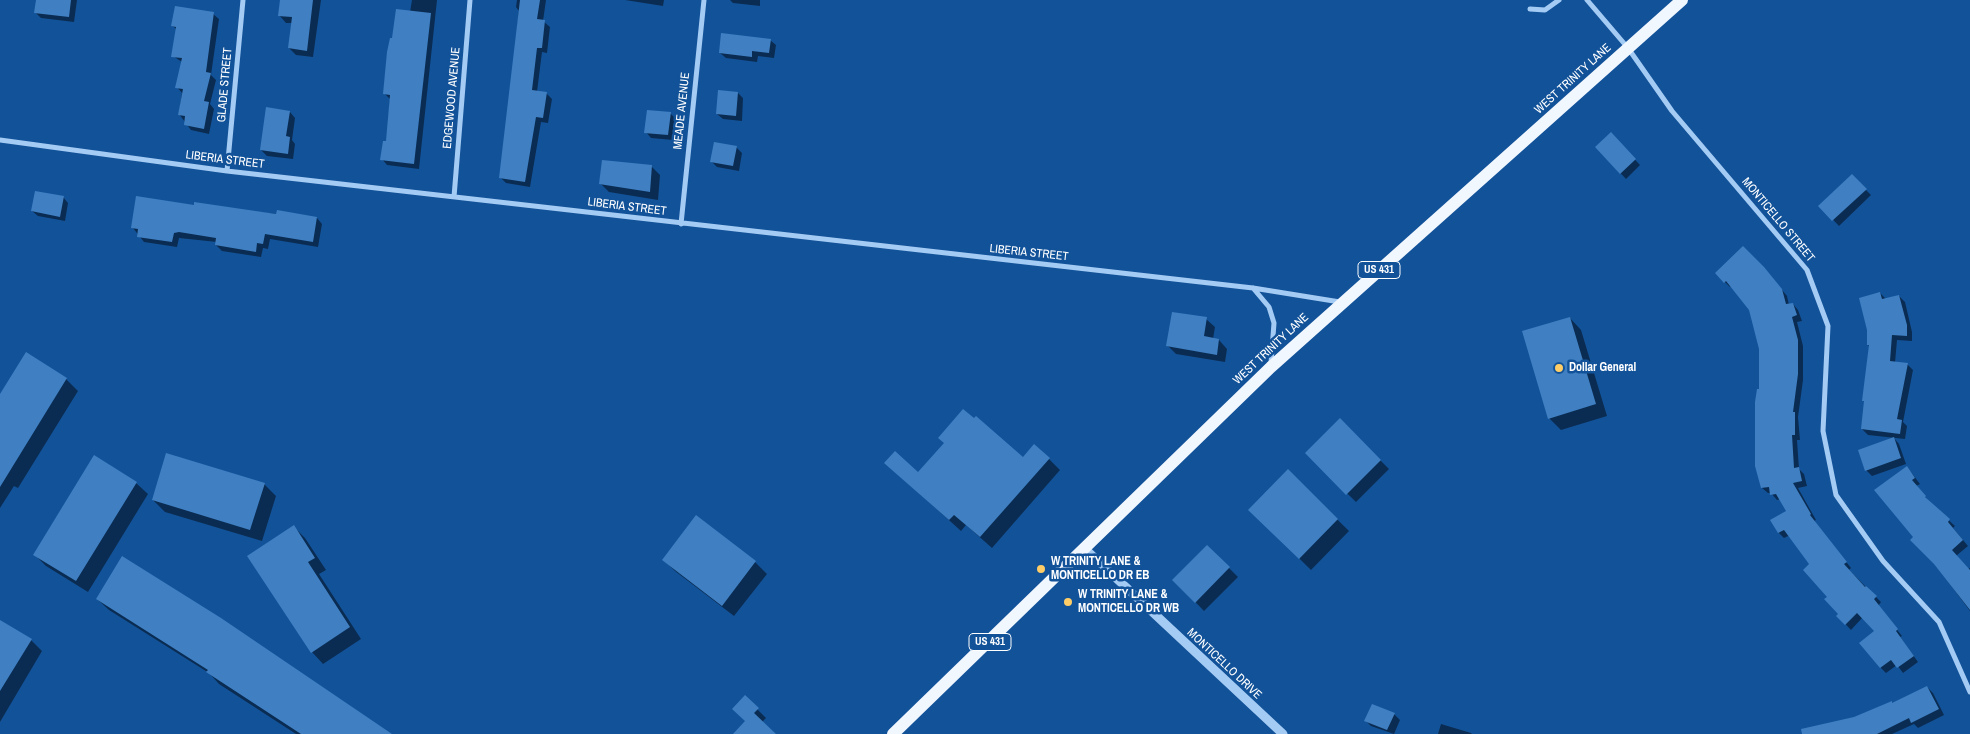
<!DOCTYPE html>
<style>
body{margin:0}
canvas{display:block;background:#125299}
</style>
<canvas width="1970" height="734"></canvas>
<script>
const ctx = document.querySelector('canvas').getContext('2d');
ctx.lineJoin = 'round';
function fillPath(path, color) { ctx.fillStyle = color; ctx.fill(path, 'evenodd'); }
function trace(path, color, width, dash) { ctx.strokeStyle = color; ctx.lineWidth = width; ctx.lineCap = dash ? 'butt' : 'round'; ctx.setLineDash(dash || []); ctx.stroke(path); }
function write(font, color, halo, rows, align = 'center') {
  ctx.font = font + ' "Archivo Narrow",sans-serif'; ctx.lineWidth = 5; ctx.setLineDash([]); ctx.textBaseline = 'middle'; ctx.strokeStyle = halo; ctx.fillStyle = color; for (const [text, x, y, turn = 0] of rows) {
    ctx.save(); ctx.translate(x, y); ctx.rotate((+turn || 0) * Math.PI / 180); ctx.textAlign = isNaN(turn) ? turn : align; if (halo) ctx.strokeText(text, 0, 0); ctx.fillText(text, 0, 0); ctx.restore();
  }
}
fillPath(new Path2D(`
 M37 0H77L74 22 41 18 35 12Z
 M281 0H321L313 57 296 55 289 48 292 23H286L279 15Z
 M412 0H437L419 169 387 165 382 159 387 143 390 99 384 93 393 39 410 12Z
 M517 0H546L543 21 550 27 547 53 542 52 537 92 546 93 552 99 548 123 541 122 530 187 506 183 501 178 519 11 516 7Z
 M625 0H664L663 6Z
 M730 0H760V6L733 3Z
 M213 14 219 19 211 75 216 80 210 104 214 109 209 134 191 130 179 114 182 93 177 87 182 62 173 56 177 30 173 26Z
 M770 40 776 45 774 58 758 56 757 62 726 58 720 53Z
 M738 93 743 98 742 121 723 119 717 114Z
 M290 112 295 118 292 140 295 144 293 159 267 156 261 150Z
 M670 113 676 119 673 140 651 138 646 132Z
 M1611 134 1640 165 1626 179 1596 147Z
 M736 147 742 153 739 171 717 167 711 161Z
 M652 167 660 175 658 200 609 192 600 183Z
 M1852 176 1871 195 1839 226 1820 206Z
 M63 197 68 203 65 221 38 216 32 211Z
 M195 206 317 218 322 224 318 247 270 239 268 249 263 248 261 257 222 251 216 245 217 242 179 238 177 247 144 242 133 228Z
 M1716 273 1769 274 1787 296 1789 305 1793 304 1798 310 1802 321 1797 322 1803 346V380L1798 417 1800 440H1797L1799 469 1804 474 1807 486 1798 488 1816 520 1814 521 1851 568 1849 570 1881 602 1878 606 1902 636 1900 637 1918 662 1903 673 1897 665 1886 673 1881 668 1876 631 1863 617 1851 630 1838 616 1840 615 1811 564 1790 535 1784 538 1779 533 1788 512 1781 499 1777 500 1771 493H1768L1762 488 1761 349 1750 310 1731 286 1730 287Z
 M1880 293 1886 299 1899 296 1905 302 1912 332V341L1897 340 1895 363 1907 364 1913 370 1903 422 1907 426 1905 439 1868 435 1862 429 1865 403 1863 400 1870 347 1868 345Z
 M1570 318 1581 330 1607 416 1561 430 1549 418Z
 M1206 319 1215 327 1213 339 1219 340 1227 349 1225 362 1176 354 1168 346Z
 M27 354 66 379 78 391 18 488 14 486 0 508V397Z
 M1340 420 1389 469 1356 502 1306 453Z
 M1894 438 1899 444 1906 464 1872 476 1866 470Z
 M945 443 1023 458 1049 459 1060 470 992 548 966 525 961 531 886 463 918 474Z
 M1907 467 1920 484 1916 486 1930 503 1955 526 1953 528 1968 546 1956 556 1968 569 1970 568V611L1915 537Z
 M1288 471 1349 531 1311 570 1250 510Z
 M136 483 148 494 88 592 46 566 35 555Z
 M264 484 276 496 262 541 165 512 153 500Z
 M696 517 755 562 767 574 734 616 675 571 664 560Z
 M294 527 305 538 326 570 319 574 361 639 323 664 312 652Z
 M1207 546 1238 577 1204 611 1174 580Z
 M97 599 391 734H296L219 684 209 673 109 610Z
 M0 621 31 640 42 651 0 722Z
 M1927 687 1933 693 1944 715 1918 728 1914 724 1892 734H1812L1893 704Z
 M745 697 766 718 762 722 774 734H734L746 722Z
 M1394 714 1400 720 1394 734 1371 726 1366 721Z
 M1441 724 1471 733 1472 734H1438Z`), '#0007');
fillPath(new Path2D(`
 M36 0H71L69 17 34 13Z
 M280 0H313L307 51 288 48 292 17 278 16Z
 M520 0H540L537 19 545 20 542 48H537L532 90 547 92 543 118 536 117 525 182 499 178Z
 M175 6 214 12 206 72 211 73 204 101 209 102 204 129 184 125 185 116 178 115 183 89 175 88 182 58 171 57 176 27 171 26Z
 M396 9 431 13 414 164 380 160 383 141H386L390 95 383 94 387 52 390 38H392Z
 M721 33 771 39 769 53 752 51V57L719 53Z
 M718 90 738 92 736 116 716 114Z
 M266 107 290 111 286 136 290 137 288 154 260 150Z
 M647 110 671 112 668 135 644 133Z
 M1611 132 1636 159 1620 174 1595 147Z
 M714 142 737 146 733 166 710 162Z
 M602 160 652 165 650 192 599 184Z
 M1852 174 1867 189 1832 221 1818 206Z
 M35 191 64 196 60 217 31 211Z
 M136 196 194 205V202L276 214 277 210 317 217 313 242 265 234 263 244 257 243 256 252 215 245 216 238 179 232 174 233 172 242 137 237 138 229 131 228Z
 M1743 246 1764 267 1782 289 1786 304 1793 303 1797 315 1792 317 1798 340V374L1793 412H1795V435H1792L1794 468 1799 467 1802 481 1793 483 1811 514 1810 515 1847 562 1844 564 1865 587 1866 586 1877 596 1874 599 1898 629 1896 631 1914 656 1897 668 1891 660 1880 668 1859 643 1874 631 1857 613 1845 625 1836 616 1838 614 1824 599 1827 597 1803 570 1809 564 1784 530 1778 533 1770 520 1786 511 1776 494 1770 495 1769 487 1761 488 1755 466V402L1757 389H1759V349L1749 310 1726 281 1724 283 1715 273Z
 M1880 292 1882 299 1899 295 1907 325V336L1892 335 1890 361 1908 363 1897 419 1902 420 1900 434 1861 429 1864 401H1862L1869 345H1867V330L1859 298Z
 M1172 312 1207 317 1204 336 1219 339 1217 355 1166 346Z
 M1570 317 1596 404 1548 419 1522 331Z
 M26 352 67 378 0 487V394Z
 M963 409 974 418 976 416 1023 457 1034 444 1050 458 980 537 954 515 949 520 884 463 895 451 918 472 944 443 938 438Z
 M1340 418 1381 460 1346 495 1305 453Z
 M1894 437 1901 458 1865 471 1858 450Z
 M166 453 265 483 250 530 152 500Z
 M94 455 137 482 76 581 33 555Z
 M1907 466 1915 478 1912 480 1926 496 1925 497 1950 519 1948 522 1963 540 1952 550 1970 570V610L1934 564 1910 540 1913 537 1874 490Z
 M1288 469 1338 519 1299 559 1248 510Z
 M696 515 756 561 722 606 662 560Z
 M294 525 315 558 308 562 350 627 311 653 247 556Z
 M1207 545 1230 567 1195 603 1172 580Z
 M122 556 221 618 392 734H301L206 672 208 670 96 599Z
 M0 620 32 639 0 691Z
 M1927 686 1939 709 1911 723 1909 718 1877 734H1802L1801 729 1854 717 1892 701V703Z
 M745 695 759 708 754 713 776 734H733L745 721 732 709Z
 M1372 704 1395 713 1387 730 1364 721Z`), '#3f7fc2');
trace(new Path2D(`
 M1587 0 1628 48 1672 111 1807 270 1828 326 1823 431 1836 495 1883 561 1939 622 1970 692
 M1530 9 1545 10 1559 0
 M0 140 227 171 1253 288 1340 302
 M227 171 243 0
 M454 197 470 0
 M681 224 704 0
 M1253 288 1269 307 1274 323 1271 363`), '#a4cbf4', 5);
trace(new Path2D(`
 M1084 548 1283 734`), '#a4cbf4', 9);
trace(new Path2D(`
 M893 734 1271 367 1682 0`), '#f1f7ff', 12);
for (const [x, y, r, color] of [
 [1559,368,5,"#ffcd67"],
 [1041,569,5,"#ffcd67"],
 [1068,602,5,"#ffcd67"]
]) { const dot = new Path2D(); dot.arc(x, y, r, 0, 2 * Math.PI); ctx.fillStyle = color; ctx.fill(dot); trace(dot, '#125299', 2); }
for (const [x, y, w] of [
 [1379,270,42],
 [990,642,42]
]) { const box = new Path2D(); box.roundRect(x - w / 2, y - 8.5, w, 17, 4); ctx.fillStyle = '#125299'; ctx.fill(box); trace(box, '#fff', 1); }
write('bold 11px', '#fff', null, [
 ["US 431",1379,270],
 ["US 431",990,642]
]);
write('12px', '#fff', '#125299', [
 ["WEST TRINITY LANE",1573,79,-42],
 ["GLADE STREET",225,85,-85],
 ["EDGEWOOD AVENUE",452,98,-85],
 ["MEADE AVENUE",682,111,-84],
 ["LIBERIA STREET",225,160,7],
 ["LIBERIA STREET",627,207,7],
 ["MONTICELLO STREET",1778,220,50],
 ["LIBERIA STREET",1029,253,6],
 ["WEST TRINITY LANE",1271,349,-43],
 ["MONTICELLO DRIVE",1224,664,43]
]);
write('bold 12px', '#fff', '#125299', [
 ["Dollar General",1569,368],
 ["W TRINITY LANE &",1051,562],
 ["MONTICELLO DR EB",1051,576],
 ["W TRINITY LANE &",1078,595],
 ["MONTICELLO DR WB",1078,609]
], 'left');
</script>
